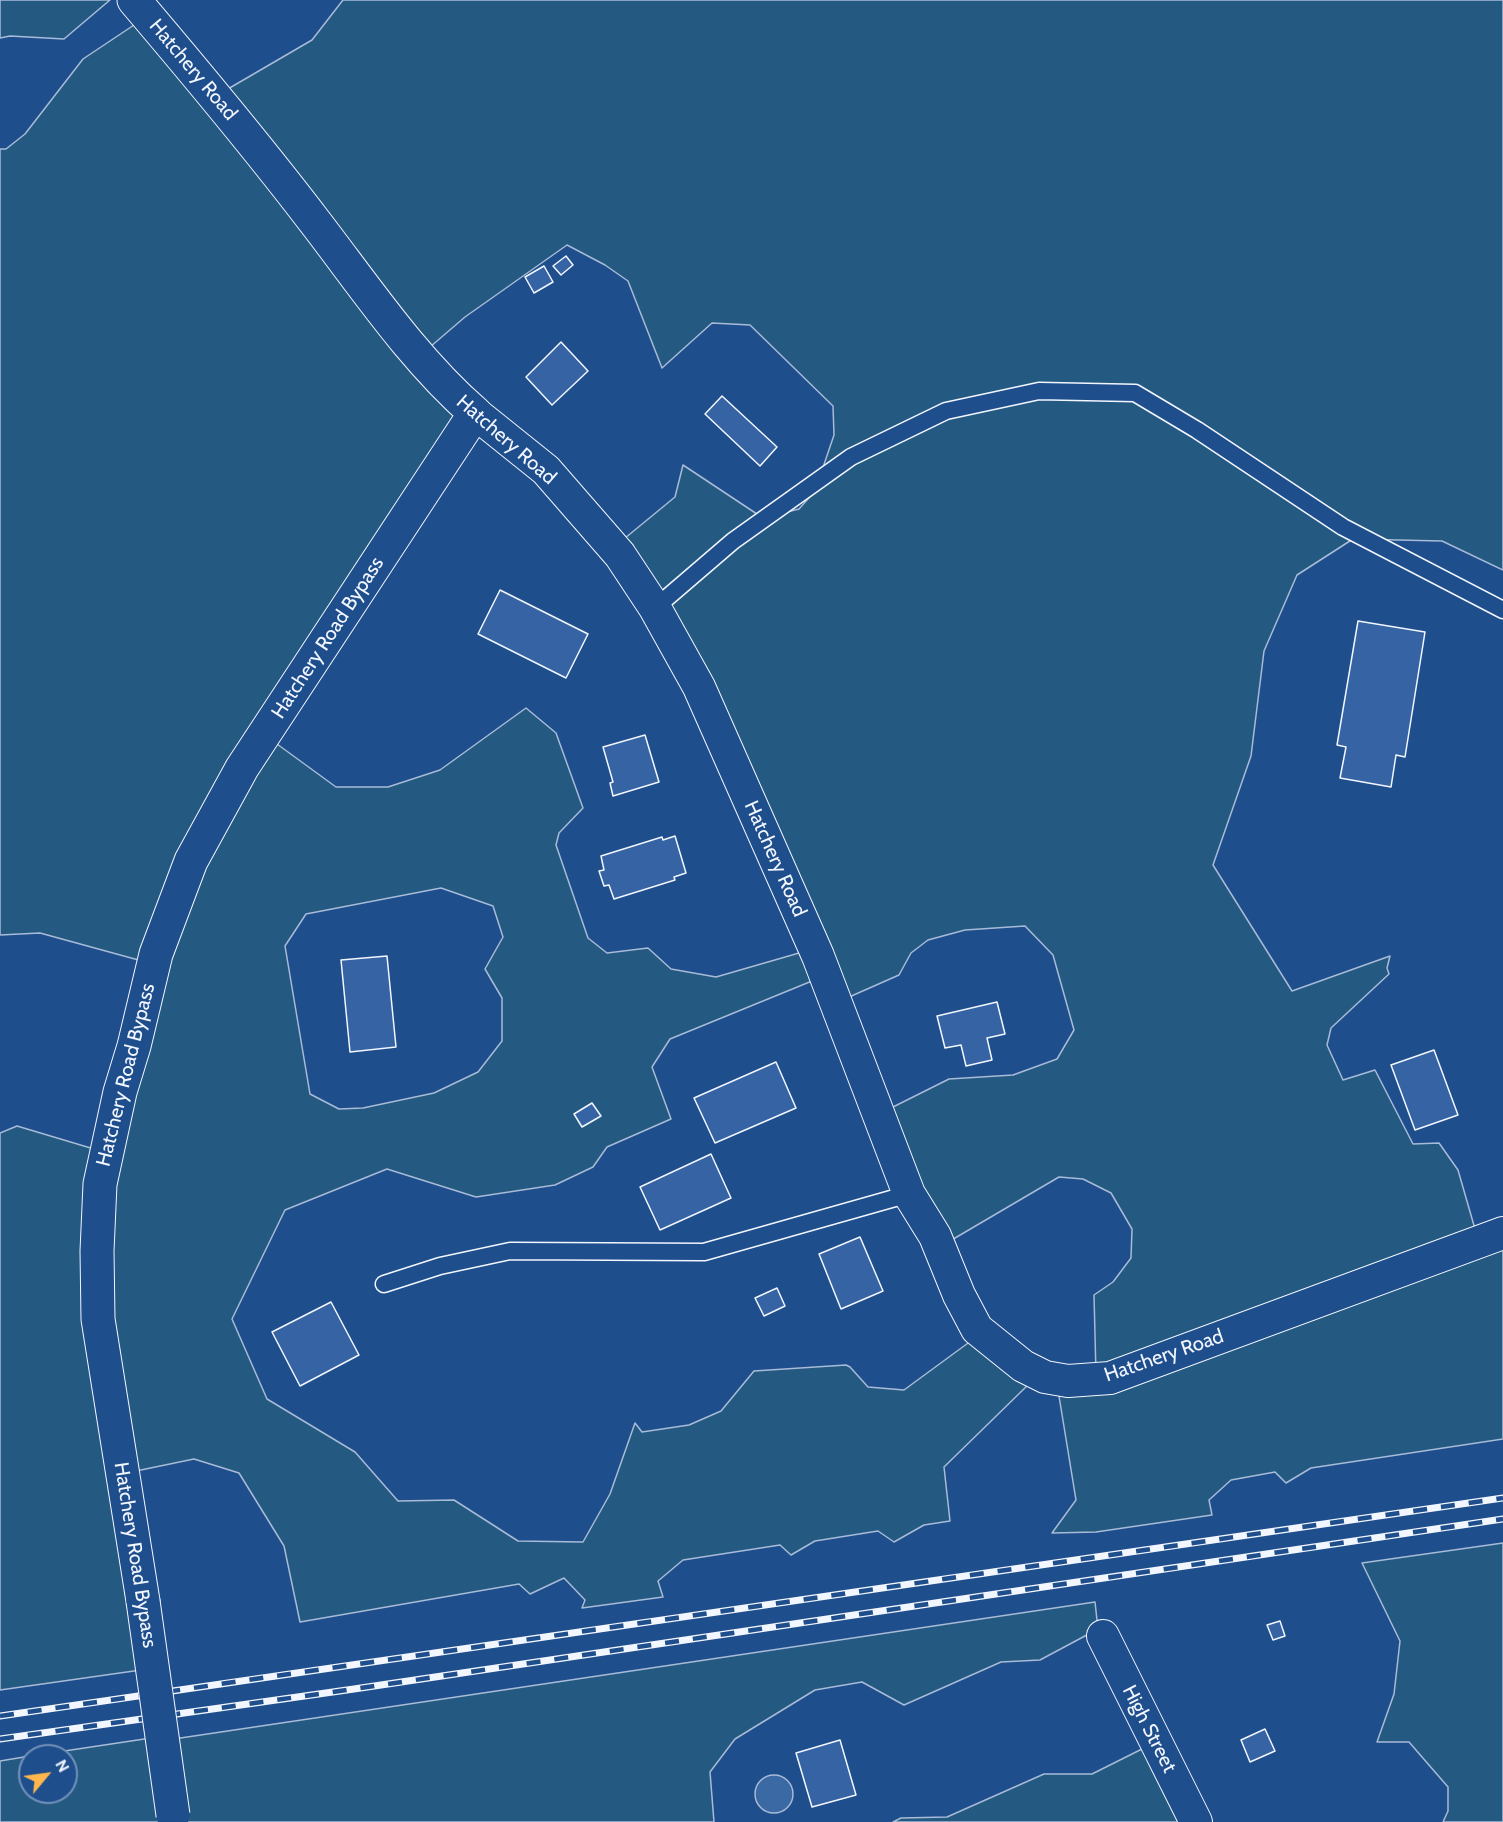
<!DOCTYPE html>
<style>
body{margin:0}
#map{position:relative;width:1503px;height:1822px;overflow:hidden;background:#1f4e8c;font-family:Cabin,sans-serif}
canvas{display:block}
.north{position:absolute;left:18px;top:1744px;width:60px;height:60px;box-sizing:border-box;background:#1f4e8c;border:2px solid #7391ba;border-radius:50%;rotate:61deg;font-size:16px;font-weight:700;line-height:24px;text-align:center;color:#f2f6ff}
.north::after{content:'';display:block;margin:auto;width:21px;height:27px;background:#ffb74d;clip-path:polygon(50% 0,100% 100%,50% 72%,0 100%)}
</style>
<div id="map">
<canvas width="1503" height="1822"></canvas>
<div class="north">N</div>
</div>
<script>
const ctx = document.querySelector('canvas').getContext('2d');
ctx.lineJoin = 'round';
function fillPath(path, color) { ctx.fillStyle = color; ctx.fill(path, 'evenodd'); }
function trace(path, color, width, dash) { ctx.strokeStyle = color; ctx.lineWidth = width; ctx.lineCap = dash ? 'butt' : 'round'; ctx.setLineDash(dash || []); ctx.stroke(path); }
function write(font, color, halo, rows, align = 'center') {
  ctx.font = font + ' Cabin,sans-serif'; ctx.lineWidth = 4.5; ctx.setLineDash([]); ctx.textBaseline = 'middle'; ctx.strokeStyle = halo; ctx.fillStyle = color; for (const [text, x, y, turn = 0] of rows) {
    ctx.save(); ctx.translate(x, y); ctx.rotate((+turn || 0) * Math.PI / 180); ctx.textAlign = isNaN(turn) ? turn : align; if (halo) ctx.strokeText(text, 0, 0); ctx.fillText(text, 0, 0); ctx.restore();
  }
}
const green = new Path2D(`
 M0 0H110L64 39 10 36 0 38Z
 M343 0H1503V570L1442 541 1353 539 1297 575 1264 651 1251 756 1213 865 1292 991 1390 956 1387 968 1389 974 1331 1028 1327 1045 1343 1080 1375 1070 1413 1144 1439 1143 1458 1170 1477 1236 1503 1230V1439L1311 1468 1286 1483 1275 1472 1231 1480 1209 1500 1212 1515 1096 1532 1052 1533 1076 1500 1058 1390 1096 1375 1094 1295 1113 1282 1131 1258 1132 1229 1111 1193 1083 1179 1059 1177 938 1248 875 1116 949 1079 1013 1075 1057 1059 1074 1030 1053 955 1025 926 965 930 928 940 911 953 899 975 831 1005 812 981 670 1039 652 1067 671 1119 607 1147 593 1167 555 1185 476 1197 387 1169 285 1210 232 1319 267 1399 355 1452 398 1501 454 1500 518 1541 583 1542 610 1494 635 1423 642 1432 689 1425 721 1411 754 1371 846 1365 850 1367 868 1387 904 1390 979 1335 1030 1383 944 1467 950 1521 924 1525 894 1542 878 1531 815 1541 791 1555 780 1545 683 1560 658 1581 663 1597 582 1608 585 1600 564 1578 530 1594 519 1584 300 1622 284 1546 239 1473 194 1459 136 1471 148 1669 0 1690V1133L17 1126 104 1152 153 964 40 933 0 935V149H6L25 134 83 59 149 15 221 93 312 40ZM567 245 605 265 628 281 662 368 712 323 750 325 833 406 834 435 815 491 799 509 763 518 683 465 675 497 619 543 802 941 799 953 716 977 671 969 648 948 607 953 588 938 556 845 559 833 583 808 556 733 526 708 440 770 388 787H336L266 736 475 410 430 347 465 317ZM441 888 493 906 503 937 485 969 502 998V1041L478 1072 434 1093 363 1108 339 1109 310 1094 285 946 306 914Z
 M1503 1543V1822H1443L1448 1811V1787L1409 1742H1377L1394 1694 1400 1641 1362 1563Z
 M1095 1602 1098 1629 1040 1660 1001 1662 904 1705 862 1682 815 1690 735 1739 710 1772 714 1822H0V1761L30 1756V1792H66V1756H31L151 1738 167 1740Z
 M1152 1744 1199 1822H893L901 1818 947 1817 1044 1774H1092Z`);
fillPath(green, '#245a82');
trace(green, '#a8bbd7', 1.5);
const water = new Path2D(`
 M755 1794a19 19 0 1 1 38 0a19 19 0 1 1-38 0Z`);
fillPath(water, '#3b69a3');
trace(water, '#a8bbd7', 1.5);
const building = new Path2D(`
 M566 256 573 265 561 275 553 266Z
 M544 266 553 282 534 293 525 277Z
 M561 342 588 371 552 405 526 377Z
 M722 396 777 447 760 466 705 414Z
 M500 590 588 634 566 678 478 634Z
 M1358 621 1425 632 1405 757 1396 755 1391 787 1340 778 1346 747 1337 745Z
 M645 735 659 782 613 796 610 783 613 782 603 747Z
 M675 836 686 873 674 877 675 880 614 899 609 885 604 886 599 871 604 870 601 856 662 837 663 840Z
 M387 956 396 1047 350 1052 341 960Z
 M997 1002 1005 1034 987 1038 992 1060 966 1066 961 1045 945 1048 937 1016Z
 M1434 1050 1458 1115 1415 1130 1391 1065Z
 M776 1062 796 1108 715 1143 694 1098Z
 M592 1103 601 1116 582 1127 574 1114Z
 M711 1154 731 1198 660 1230 640 1187Z
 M860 1237 883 1291 841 1309 819 1254Z
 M777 1288 785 1306 764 1316 755 1298Z
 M331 1302 359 1355 300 1386 272 1332Z
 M1280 1621 1285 1636 1273 1640 1267 1625Z
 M1265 1729 1275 1751 1250 1762 1241 1740Z
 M840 1740 856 1795 812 1807 796 1753Z`);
fillPath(building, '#3563a3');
trace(building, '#f2f6ff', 1.5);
const service = new Path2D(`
 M655 608 733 541 851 457 946 411 1039 391 1135 393 1197 430 1343 527 1503 610
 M384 1284 440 1266 510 1251 704 1252 909 1194`);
const minor = new Path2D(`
 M475 413 546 470 620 555 655 608 699 687 818 956 909 1194 935 1236 959 1295 977 1329 1023 1366 1045 1377 1068 1381 1110 1378 1503 1233
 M1103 1636 1196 1822`);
const tertiary = new Path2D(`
 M134 0C196 73 257 146 315 222 365 287 413 359 475 413L242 768 191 861 156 954 134 1046 120 1092 100 1184 97 1251 98 1319 143 1601`);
trace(service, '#f2f6ff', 19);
trace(minor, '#f2f6ff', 34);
trace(tertiary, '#f2f6ff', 35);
trace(service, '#1f4e8c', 16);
trace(minor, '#1f4e8c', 32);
trace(tertiary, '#1f4e8c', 33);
const rail = new Path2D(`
 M0 1716 1503 1498
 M0 1739 354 1689 1503 1519`);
trace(rail, '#f2f6ff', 7);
trace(rail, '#1f4e8c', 4.5, [14]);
const tertiaryBridge = new Path2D(`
 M143 1601 173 1815`);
trace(tertiaryBridge, '#f2f6ff', 35, []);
trace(tertiaryBridge, '#1f4e8c', 33);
write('20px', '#f2f6ff', '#1f4e8c', [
 ["Hatchery Road",193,70,50],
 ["Hatchery Road",506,440,41],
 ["Hatchery Road Bypass",328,638,-57],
 ["Hatchery Road",775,859,66],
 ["Hatchery Road Bypass",126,1075,-76],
 ["Hatchery Road",1164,1356,-19],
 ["Hatchery Road Bypass",135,1555,81],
 ["High Street",1149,1729,63]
]);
</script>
